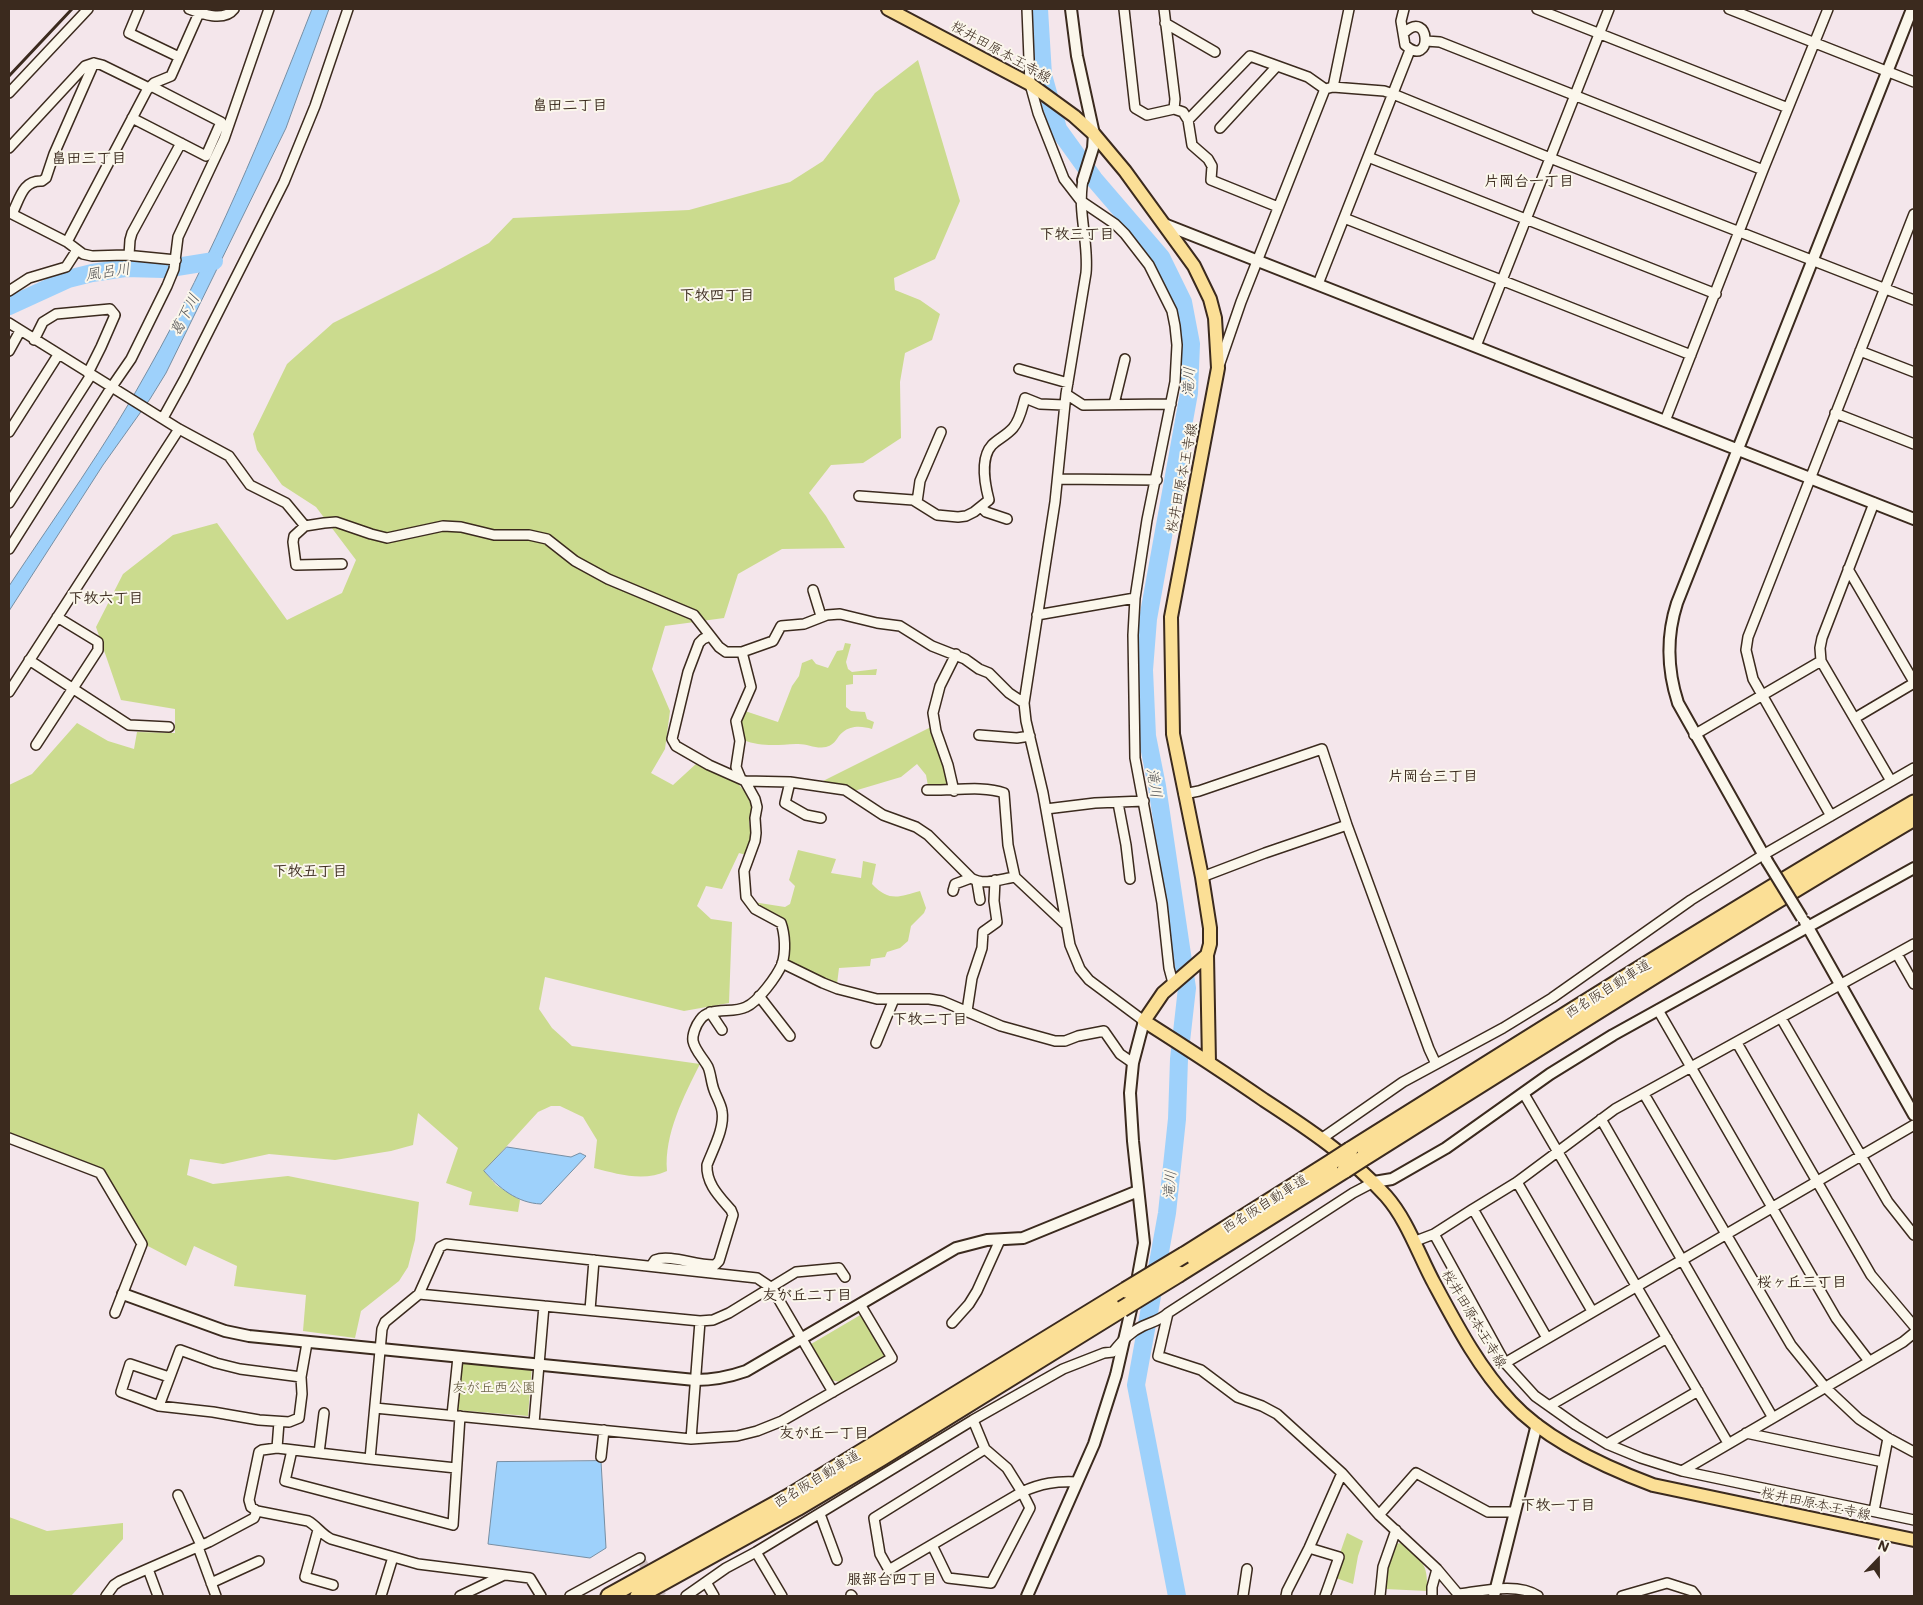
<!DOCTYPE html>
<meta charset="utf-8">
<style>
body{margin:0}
#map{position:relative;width:1923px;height:1605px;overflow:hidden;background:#f4e6eb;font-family:Mali,sans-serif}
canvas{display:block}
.frame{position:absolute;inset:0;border:10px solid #3b2a1e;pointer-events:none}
.north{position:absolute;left:1853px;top:1535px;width:50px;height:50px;-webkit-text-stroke:4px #fbf7ec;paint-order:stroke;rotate:22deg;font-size:14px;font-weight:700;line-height:20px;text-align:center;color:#3b2a1e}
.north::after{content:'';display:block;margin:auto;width:18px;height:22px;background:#3b2a1e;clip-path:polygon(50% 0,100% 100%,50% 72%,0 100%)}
</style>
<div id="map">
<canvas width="1923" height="1605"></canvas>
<div class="frame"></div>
<div class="north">N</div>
</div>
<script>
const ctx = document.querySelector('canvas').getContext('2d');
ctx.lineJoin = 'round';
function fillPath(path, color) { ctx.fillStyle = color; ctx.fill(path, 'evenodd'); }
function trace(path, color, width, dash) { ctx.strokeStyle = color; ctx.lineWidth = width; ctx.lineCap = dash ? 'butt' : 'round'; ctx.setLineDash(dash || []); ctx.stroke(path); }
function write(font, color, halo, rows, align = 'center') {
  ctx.font = font + ' Mali,"Klee One",sans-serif'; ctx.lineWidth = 4; ctx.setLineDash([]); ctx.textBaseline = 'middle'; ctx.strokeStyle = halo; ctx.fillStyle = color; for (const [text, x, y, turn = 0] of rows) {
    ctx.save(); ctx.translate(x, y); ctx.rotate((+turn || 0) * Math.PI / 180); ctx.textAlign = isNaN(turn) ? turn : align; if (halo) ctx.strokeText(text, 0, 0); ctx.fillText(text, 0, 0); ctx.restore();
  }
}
fillPath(new Path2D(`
 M918 60 960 201 935 259 894 278 895 290 920 300 940 314 932 340 905 353 900 382 901 438 863 463 831 465 809 493 826 516 845 548 782 549 738 574 724 618 665 626 652 669 670 711 665 749 651 773 673 785 697 763 734 779 745 792 752 806 749 822 752 836 746 855 739 853 722 889 706 886 697 906 711 919 732 922 729 1003 684 1011 545 977 539 1009 552 1028 572 1046 700 1064C684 1096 664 1134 667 1171 644 1182 617 1174 594 1168L597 1140 583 1117 560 1106H551L538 1112 484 1171 496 1185 520 1200 518 1212 469 1205 472 1192 446 1183 458 1148 418 1113 413 1145 391 1151 335 1160 269 1154 223 1164 190 1159 187 1175 213 1184 288 1176 419 1202 415 1240 408 1267 399 1281 361 1311 355 1338 303 1331 306 1295 234 1286 237 1266 194 1246 186 1266 146 1245 100 1168 9 1133V785L32 774 77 723 108 741 134 749 137 732 175 733V709L121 700 96 627 123 574 173 535 217 523 287 620 342 593 356 560 316 507 282 485 257 450 253 434 287 364 333 323 437 271 489 243 513 218 689 210 790 182 823 161 875 93Z
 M845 643 851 644 846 662 848 669 852 672 877 669 876 675H853V684L846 685V707L851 711 865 712 867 719 874 722 872 729C863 726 851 725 843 732 836 737 837 744 826 747 815 749 806 743 796 744 777 745 761 747 743 740L740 719 745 711 778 722 792 686 799 676 802 663 812 659 816 664 828 668 837 651 843 650Z
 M931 727 951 788 928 786 926 775 917 764 901 777 854 791 819 783Z
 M798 850 836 859 831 873 861 878 863 861 876 864 872 884C889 902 899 897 920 891L926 908 924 913 911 926 908 941 900 948 887 952 885 957 871 959 870 966 839 968 837 984 785 961V923L762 910 753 902 785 907 790 904 795 886 789 880Z
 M862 1314 888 1357 844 1383 831 1380 811 1344Z
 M461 1360 532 1366 528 1416 456 1410Z
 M9 1517 47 1531 123 1523V1539L71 1596H9Z
 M1347 1533 1363 1541 1358 1556 1353 1584 1336 1578 1343 1555 1340 1553Z
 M1401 1543C1422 1562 1428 1561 1427 1591L1385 1589 1387 1568 1395 1544Z`), '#cbdb8e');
const water = new Path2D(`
 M312 9H329L286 128 166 373 150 399 103 465 9 611V586C56 515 107 445 148 370 213 255 264 132 312 9Z
 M507 1147 571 1157 580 1153 586 1156 541 1204C517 1203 499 1188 484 1171Z
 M601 1461 606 1548 590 1558 488 1544 497 1462Z`);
fillPath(water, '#9ed1fb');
trace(water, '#768ea3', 1);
trace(new Path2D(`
 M1039 9 1043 75 1058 129 1094 179 1161 257 1183 302 1191 344 1189 393 1148 619 1144 670 1147 736 1157 786 1187 988 1179 1059 1177 1119 1167 1213 1136 1385 1177 1596
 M9 306 68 279 92 273 125 268 164 269 214 261`), '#9ed1fb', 18);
trace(new Path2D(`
 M640 1558 662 1596`), '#cfc0c2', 9, [9, 4.5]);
const minor = new Path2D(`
 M139 9 129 33 179 57
 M189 9C202 14 224 22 234 9
 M1027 9 1030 84 1038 113 1064 179 1081 201 1115 224 1125 234 1149 265 1172 311 1175 326 1177 345 1175 382 1147 520 1135 598 1133 635 1135 758 1162 903 1169 968 1173 983
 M1124 9 1135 108 1147 115 1174 109
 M1164 9 1175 99 1174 109 1183 112 1188 120 1192 145 1208 159 1212 166 1211 180 1278 207
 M1404 9 1401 21 1405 45C1433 70 1431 7 1404 33
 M1537 9 1788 108
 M1729 9 1914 82
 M1165 23 1215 52
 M1426 41 1440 42 1763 170
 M94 63 54 154 46 178 42 181C23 180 20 198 12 214L67 242 83 254 92 256 125 255 176 260
 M1333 87 1384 91 1393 94 1550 158 1914 300
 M9 93 88 9
 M132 118 206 156 221 122 151 86
 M1188 120 1250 56 1308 77 1325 89
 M1220 128 1277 66
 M9 148 85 66 94 63 102 65 149 88
 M1368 157 1716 294
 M1083 180C1077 211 1089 242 1086 273L1066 394 1055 502 1024 703 1026 721 1043 793 1070 945 1080 969 1089 980 1144 1021
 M1344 218 1691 355
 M67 242 147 90 154 83 171 76 199 13
 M129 255 130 240 132 233 181 143
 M1318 284 1410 50
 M9 291 29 278 66 267 77 250
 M9 323 179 429 229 456 250 485 286 503 305 526
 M34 340 43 322 56 314 110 309 115 315 101 347 88 373
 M1476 346 1609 9
 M9 351 20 331
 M1860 351 1914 372
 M1220 363 1241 302 1325 89 1333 87 1349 9
 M1019 369 1068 383
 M1066 394 1083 405 1171 404
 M1114 404 1125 359
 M1835 413 1914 444
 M163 418 184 380 284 182 315 106 348 9
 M1665 421 1763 170 1828 9
 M9 432 58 355
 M1058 479 1157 480
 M859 496 913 500 937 515 958 517 966 516 974 512 989 500C985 485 980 458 992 445 998 439 1007 435 1013 428 1020 420 1022 408 1025 398L1040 404 1064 405
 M917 502 920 481 941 432
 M9 503 91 375
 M981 507 986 512 1007 519
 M9 549 111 388 131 359 167 286 174 269 178 237 224 139 269 9
 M342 564 296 565 293 542 294 536 305 526 324 523 336 522 371 534 387 538 443 526 461 527 494 535H529L547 539 575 561 608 579 694 615 719 647 726 652H742L773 641 781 626 804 624 827 615 840 614 877 623 900 626 932 646 965 659 979 669 989 673 1009 693 1024 703
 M1848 569 1914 682
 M813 590 821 616
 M1037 615 1135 598
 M710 636 703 639 699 643 688 672 672 739 676 746 709 765 745 781 790 782 845 790 883 815 916 827 928 835 971 878C984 886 1001 879 1015 877
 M29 660 129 725 169 727
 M1821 661 1891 781
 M9 692 179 429
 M1855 718 1914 683
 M979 735 1017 738 1030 736
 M1694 735 1821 661 1820 648 1822 638 1874 503
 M36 745 98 650V642L57 617
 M741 779 736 767 740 741 736 721 751 687 742 652
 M790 782 785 803 806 815 821 818
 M927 790C950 791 984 785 1004 793L1008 845 1015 877 1065 924
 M954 791 948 765 936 731 933 713 940 686 956 654
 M1184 794 1199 791 1322 749 1347 825 1429 1049 1436 1064
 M1118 803 1126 845 1130 879
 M1046 809 1095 803 1144 801
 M1831 816 1753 679 1746 650 1748 637 1914 214
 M1202 877 1265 853 1347 825
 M977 882 980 900
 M953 891 955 884 971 878
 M1897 954 1914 984
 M782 963 823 983 838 989 877 999H929L942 1001 1001 1026 1055 1041H1065L1078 1036 1104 1031 1120 1054 1133 1063
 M759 996 790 1036
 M1658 1010 1836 1318 1869 1361
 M967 1011 972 978 982 948 983 932 997 922 994 901 995 880
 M710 1012 722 1030
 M1781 1018 1888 1202 1914 1235
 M876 1043 894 999
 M1737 1043 1871 1275 1914 1326
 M1524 1094 1728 1443
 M1644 1094 1791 1345 1825 1387 1859 1419 1888 1438 1914 1452
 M1601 1119 1773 1418
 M9 1138 100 1173 142 1244 115 1313
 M1321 1139 1403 1082 1503 1028 1552 998 1691 900 1763 855 1914 768
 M1517 1182 1592 1311
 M1434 1234 1505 1363 1535 1396 1576 1425 1607 1444 1641 1458 1682 1471 1914 1520
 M1413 1242 1434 1234 1473 1209
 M651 1266 655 1260C670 1254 697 1266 715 1265L719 1261 733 1215 731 1210C720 1197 706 1184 707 1165 713 1149 725 1128 722 1111 721 1104 716 1096 714 1090 711 1082 711 1074 708 1067 704 1059 695 1051 693 1041 692 1035 696 1025 700 1020 709 1006 732 1014 746 1007 758 1002 777 976 782 964 786 952 785 934 781 923L755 909 746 897 744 871 755 841 756 833 755 818 757 807 755 799 745 781
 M419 1294 700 1321 713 1320 729 1313 796 1272 839 1268 845 1277
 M590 1310 594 1260
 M1168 1313 1158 1356 1201 1370 1237 1397 1262 1406 1277 1414 1342 1473 1379 1515 1437 1569 1458 1594C1482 1591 1518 1582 1538 1596
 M952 1323 969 1304 977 1291 1000 1240
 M1547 1338 1473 1209 1517 1182 1615 1109 1914 944
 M1505 1363 1914 1125
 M169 1377 130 1364 121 1392 159 1406 213 1412 259 1420 289 1422 299 1418 302 1394 301 1377 307 1343
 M159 1406 180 1350 216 1363 240 1369 301 1377
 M1549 1406 1667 1338
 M375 1408 691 1439 737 1436 757 1431 782 1421 892 1358 860 1304
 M452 1415 458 1357
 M534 1423 544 1306
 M1746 1433 1883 1462
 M691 1439 700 1321
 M1607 1444 1698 1391
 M277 1448 279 1422
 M985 1449 874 1518 880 1554 889 1570 1022 1492C1041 1483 1057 1481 1077 1482
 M292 1450 285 1481 453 1525 460 1416
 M319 1453 324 1413
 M601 1457 604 1430
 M370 1459 456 1468
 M1682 1471 1903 1342 1914 1333
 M178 1495 201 1545
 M1874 1511 1888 1438
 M820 1514 837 1560
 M1379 1515 1416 1473 1488 1512H1515
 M318 1530 305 1577 333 1585
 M932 1545 948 1578 991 1583 1030 1508 1022 1492 1007 1468 985 1449 973 1420
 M198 1547 216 1596
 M1309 1548 1339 1557 1325 1596
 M756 1552 782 1596
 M148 1569 158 1596
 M706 1582 714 1596
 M211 1583 259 1561
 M851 1595 852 1596
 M106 1596 114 1585 120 1581 209 1542 254 1518 257 1511
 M381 1596 393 1557
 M460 1596 504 1575
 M541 1596 530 1578 418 1564 331 1539C321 1534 317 1526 308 1521L257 1511 251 1507 249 1500 259 1452 262 1450 277 1448 370 1459 382 1329 385 1322 419 1294 440 1247 446 1244 757 1278 772 1288 833 1392
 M570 1596 640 1558
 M686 1596 726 1568 756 1552 973 1420 1063 1369 1104 1353 1113 1352C1122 1341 1130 1332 1143 1326 1152 1322 1161 1320 1168 1313L1353 1193 1374 1182
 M1243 1596 1247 1569
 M1286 1596 1287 1591 1309 1548 1342 1473
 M1380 1596 1383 1567 1396 1530
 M1432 1596V1587L1437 1569
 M1622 1596 1667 1583 1692 1591 1696 1596`);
const tertiary = new Path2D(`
 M1071 9 1077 56 1094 134 1093 148 1083 180
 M1164 224 1914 519
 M1767 861 1678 703C1667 669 1666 637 1677 603L1912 9
 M1805 922 1914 1115
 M1374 1182 1392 1179 1446 1148 1550 1074 1613 1035 1914 868
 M1136 1287 1144 1243 1133 1141 1130 1093 1133 1063 1144 1021
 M123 1294 225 1331 249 1336 695 1380C713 1380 729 1377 746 1371L956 1248 987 1240 1023 1238 1138 1191
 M1027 1596 1094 1444 1116 1375 1133 1301
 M1494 1596 1537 1424`);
const primary = new Path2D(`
 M888 9 1030 84 1074 116 1094 134 1125 171 1194 266 1210 299 1215 318 1218 368 1171 617 1173 734 1202 877 1210 928V944L1207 955 1163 993 1144 1021C1185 1047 1225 1073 1264 1100 1307 1128 1352 1158 1386 1196 1408 1221 1419 1256 1435 1285 1457 1326 1479 1368 1511 1402 1546 1440 1605 1467 1653 1485L1914 1540
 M1207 955 1209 1063`);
const motorway = new Path2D(`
 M1350 1150C1537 1033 1724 914 1914 803
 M1362 1159C1545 1044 1728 928 1914 818
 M1184 1255 1333 1161
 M1179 1274 1345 1170
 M609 1596 790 1496 1126 1290
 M638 1596 797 1508 881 1458 1122 1309`);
trace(minor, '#3b2a1e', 12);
trace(tertiary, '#3b2a1e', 14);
trace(primary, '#3b2a1e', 16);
trace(motorway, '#3b2a1e', 19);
trace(minor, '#fbf7ec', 9);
trace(tertiary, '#fbf7ec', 10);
trace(primary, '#fbdf96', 12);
trace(motorway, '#fbdf96', 15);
trace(new Path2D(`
 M9 76 72 9`), '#3b2a1e', 3);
const tertiaryBridge = new Path2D(`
 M1767 861 1802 918`);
const motorwayBridge = new Path2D(`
 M1333 1161 1350 1150
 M1345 1170 1362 1159
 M1126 1290 1184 1255
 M1122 1309 1179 1274`);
trace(tertiaryBridge, '#3b2a1e', 14, []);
trace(motorwayBridge, '#3b2a1e', 19, []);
trace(tertiaryBridge, '#fbf7ec', 10);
trace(motorwayBridge, '#fbdf96', 15);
write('14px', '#3b2a1e', '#fbf7ec', [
 ["桜井田原本王寺線",1001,52,29],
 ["桜井田原本王寺線",1182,478,-79],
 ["西名阪自動車道",1608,989,-32],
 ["西名阪自動車道",1265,1204,-32],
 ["桜井田原本王寺線",1474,1319,59],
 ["西名阪自動車道",817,1479,-31],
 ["桜井田原本王寺線",1816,1504,12]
]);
write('14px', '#5f563a', '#fbf7ec', [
 ["友が丘西公園",494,1388]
]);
write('bold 15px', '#3b2a1e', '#fbf7ec', [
 ["畠田二丁目",570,105],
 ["畠田三丁目",89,158],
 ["片岡台一丁目",1529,181],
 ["下牧三丁目",1077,234],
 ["下牧四丁目",717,295],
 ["下牧六丁目",106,598],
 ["片岡台三丁目",1433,776],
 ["下牧五丁目",310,871],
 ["下牧二丁目",930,1019],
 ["桜ヶ丘三丁目",1802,1282],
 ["友が丘二丁目",807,1295],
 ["友が丘一丁目",824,1433],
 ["下牧一丁目",1558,1505],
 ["服部台四丁目",892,1579]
]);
write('italic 15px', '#545455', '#fbf7ec', [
 ["風呂川",108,272,-8],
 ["葛下川",185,315,-62],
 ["滝川",1189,382,-86],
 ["滝川",1154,783,81],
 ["滝川",1170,1185,-85]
]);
</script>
